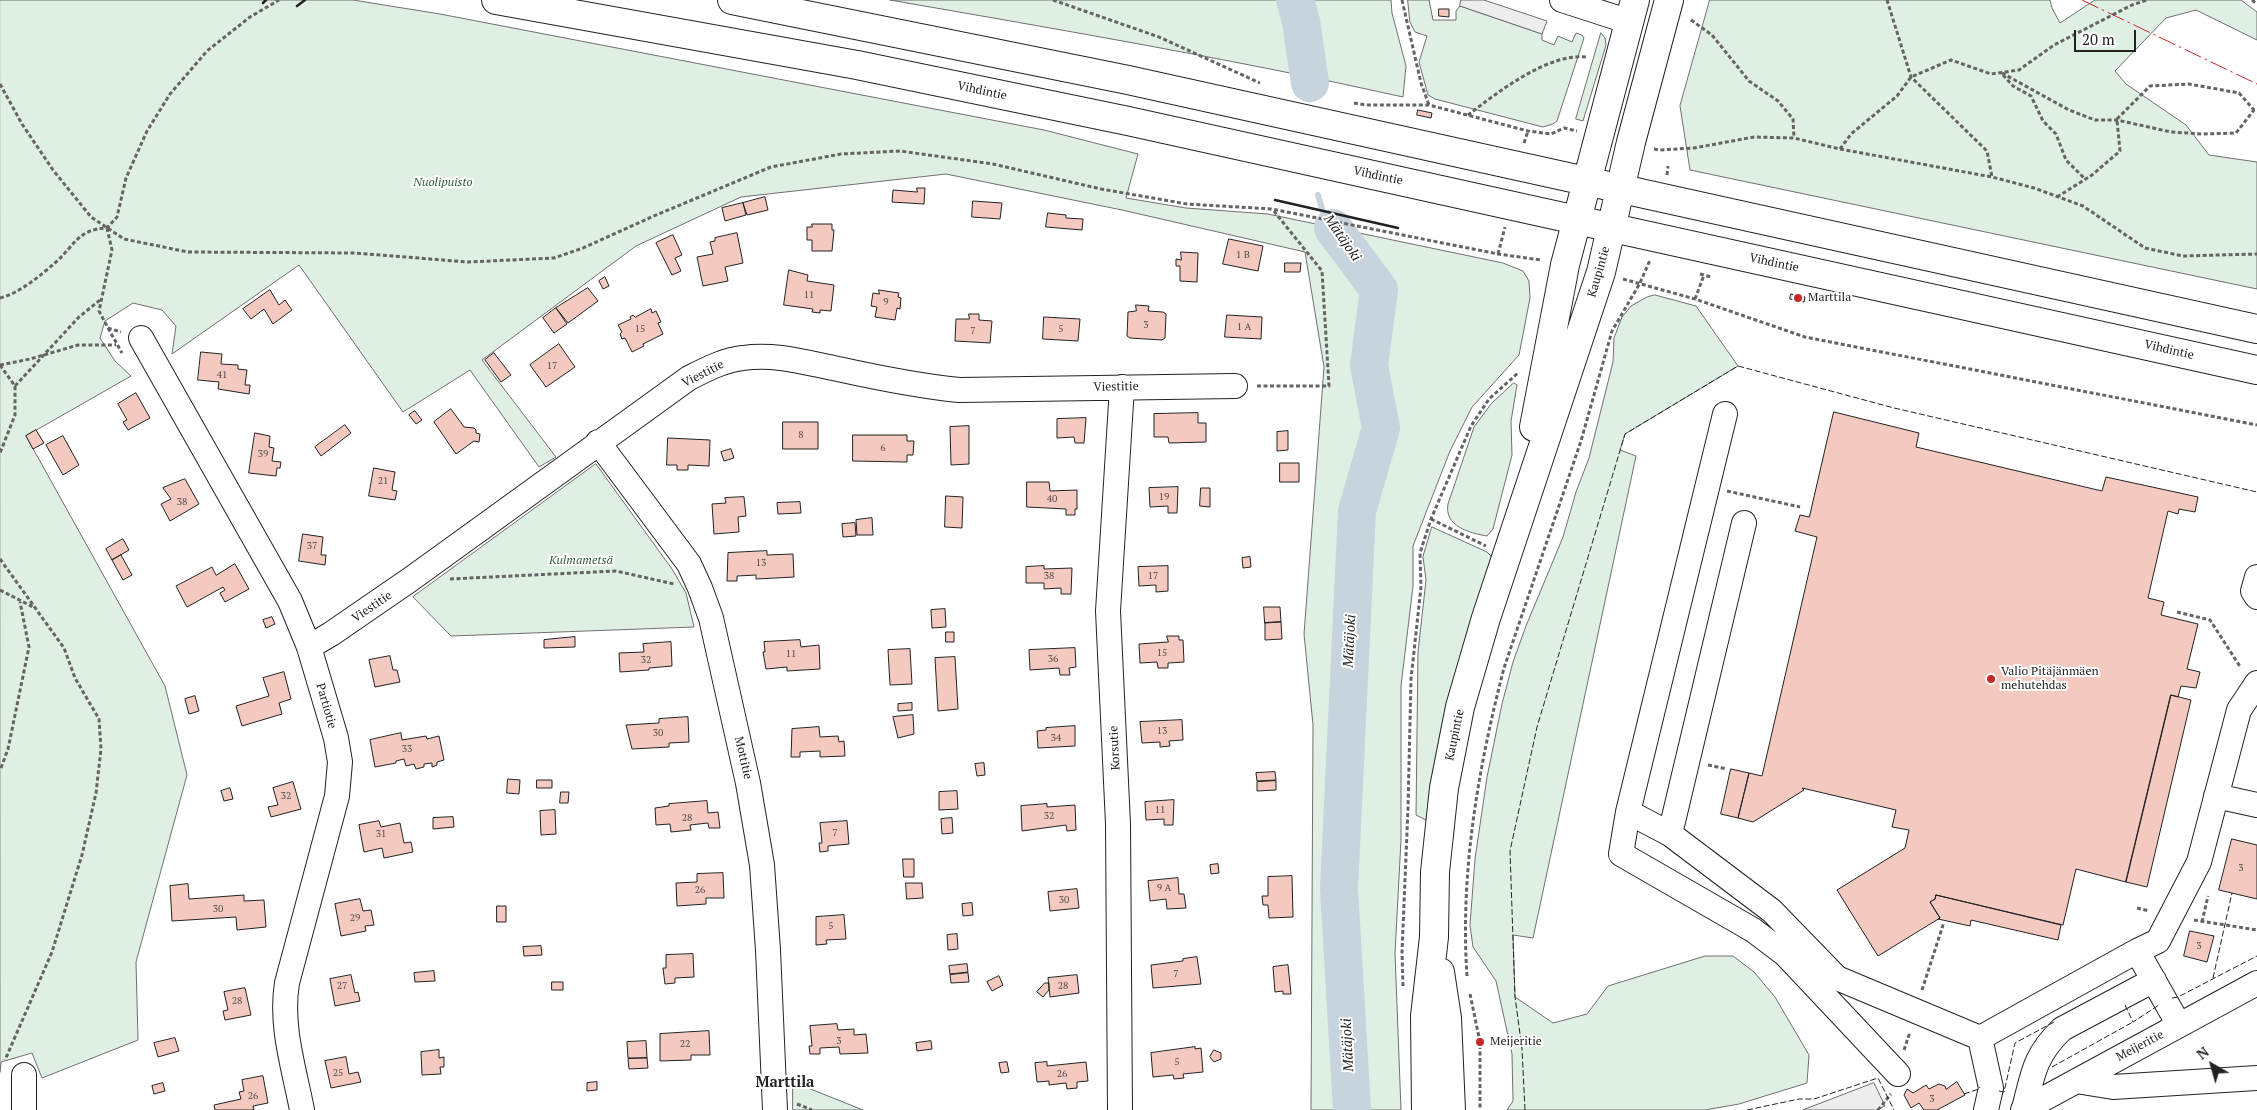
<!DOCTYPE html>
<meta charset="utf-8">
<style>
body{margin:0}
#map{position:relative;width:2257px;height:1110px;overflow:hidden;background:#fff;font-family:"PT Serif",serif}
canvas{display:block}
.north{position:absolute;left:2187px;top:1040px;width:50px;height:50px;-webkit-text-stroke:4px #fff;paint-order:stroke;rotate:322deg;font-size:14px;font-weight:700;line-height:20px;text-align:center;color:#222}
.north::after{content:'';display:block;margin:auto;width:18px;height:22px;background:#222;clip-path:polygon(50% 0,100% 100%,50% 72%,0 100%)}
.scale{position:absolute;left:2074px;top:30px;width:62px;height:22px;box-sizing:border-box;border:2px solid #222;border-top:0;padding-left:6px;font-size:15px;line-height:18px;white-space:nowrap;color:#222;-webkit-text-stroke:4px #fff;paint-order:stroke}
</style>
<div id="map">
<canvas width="2257" height="1110"></canvas>
<div class="north">N</div>
<div class="scale">20 m</div>
</div>
<script>
const ctx = document.querySelector('canvas').getContext('2d');
ctx.lineJoin = 'round';
function fillPath(path, color) { ctx.fillStyle = color; ctx.fill(path, 'evenodd'); }
function trace(path, color, width, dash) { ctx.strokeStyle = color; ctx.lineWidth = width; ctx.lineCap = dash ? 'butt' : 'round'; ctx.setLineDash(dash || []); ctx.stroke(path); }
function write(font, color, halo, rows, align = 'center') {
  ctx.font = font + ' "PT Serif",serif'; ctx.lineWidth = 4; ctx.setLineDash([]); ctx.textBaseline = 'middle'; ctx.strokeStyle = halo; ctx.fillStyle = color; for (const [text, x, y, turn = 0] of rows) {
    ctx.save(); ctx.translate(x, y); ctx.rotate((+turn || 0) * Math.PI / 180); ctx.textAlign = isNaN(turn) ? turn : align; if (halo) ctx.strokeText(text, 0, 0); ctx.fillText(text, 0, 0); ctx.restore();
  }
}
const green = new Path2D(`
 M0 0H353L440 14 1044 130 1138 154 1126 198 1186 208 1268 214 1503 263 1523 271 1529 281 1530 298 1519 355 1472 407 1450 451 1413 546V586L1401 686V840L1395 953 1401 1110H1311L1313 725 1304 634 1324 367 1305 252 1122 210 946 174 741 197 636 246 482 360 556 457 539 467 470 370 403 412 299 265 172 354 176 326 162 310 133 303 105 321 100 338 115 361 131 376 26 436 165 686 187 775 136 962 138 1040 42 1078 32 1053 1 1062 0 1072Z
 M890 0H1391L1392 13 1406 66 1403 97C1233 59 1062 30 890 0Z
 M1408 0H1429L1433 20H1456V11L1460 6 1542 34V40L1554 45 1558 36 1572 42 1576 33 1582 35 1584 38 1557 121 1553 124 1543 127 1435 99 1428 95 1419 62 1427 36 1415 32 1410 22Z
 M1710 0H2050L2052 8 2060 23 2095 0H2241L2257 12V40L2196 10 2166 18 2115 71 2126 84 2186 125 2209 155 2257 162V289L1690 170 1680 106Z
 M1601 33 1605 38 1606 45 1583 121 1576 119Z
 M1655 295 1696 306 1738 366 1625 434 1620 450 1636 456 1533 938 1513 935 1515 997 1553 1023 1587 1014 1608 986 1705 956H1733L1754 972 1775 997 1809 1055 1807 1083 1739 1104 1705 1110H1507L1513 1101 1512 1054 1496 981 1473 947 1470 925 1475 859 1487 777 1502 704 1513 662 1526 626 1563 537 1576 492 1589 458 1613 362 1614 338 1622 317 1631 306 1647 297Z
 M1514 383 1517 385 1511 421 1512 455 1493 529 1487 536C1469 533 1444 526 1448 504L1474 427 1491 404Z
 M596 464 672 569 686 593 694 627 451 636 413 597Z
 M1432 527 1487 552 1492 557 1443 725 1426 820 1416 815 1418 652 1426 580 1423 557Z
 M793 1082 863 1110H793Z`);
fillPath(green, '#e0efe3');
trace(green, '#6f6f6f', 1);
const parking = new Path2D(`
 M1461 0H1484L1547 21 1542 34 1460 6Z
 M1874 1083 1885 1106 1876 1110H1803Z`);
fillPath(parking, '#ededed');
trace(parking, '#6f6f6f', 1);
trace(new Path2D(`
 M1318 195 1323 212 1333 228`), '#c7d3dd', 6);
trace(new Path2D(`
 M1295 0 1301 21 1310 83
 M1333 228 1379 290 1369 365 1381 428 1357 511 1339 888 1352 1110`), '#c7d3dd', 38);
const building = new Path2D(`
 M1439 9H1449V17L1439 16Z
 M1418 110 1432 113 1431 118 1417 115Z
 M917 188H925L924 204 892 202 893 190 917 192Z
 M765 197 768 210 747 215 743 203Z
 M973 201 1002 203 1000 219 972 217Z
 M743 203 746 215 725 221 722 208Z
 M1048 213 1066 215V218L1083 219 1082 230 1046 227Z
 M812 224H832V230H834L832 251H812V240H807V227H812Z
 M737 233 743 263 725 267 728 281 703 286 697 257 713 254 710 242 715 241V238Z
 M673 235 682 255 675 258 681 271 672 275 656 243Z
 M1229 239 1263 246 1258 271 1223 264Z
 M1181 252 1198 253 1197 282 1180 281V266H1176V259L1181 260Z
 M1285 263H1301L1300 272H1285Z
 M789 270 808 275 807 281 834 285 831 311 820 310V313L812 312 813 309 784 305Z
 M605 277 609 286 603 289 599 281Z
 M588 288 598 301 568 323 556 308Z
 M270 290 279 305 285 300 292 310 273 324 264 309 251 319 243 309Z
 M879 290 899 293 898 297 901 298 900 309 897 308 895 320 875 317 877 307 871 306 873 293 879 294Z
 M1791 294 1805 297 1804 302 1790 299Z
 M1136 305 1149 306 1148 311 1163 312 1166 314 1165 338 1162 340 1130 338 1127 336 1128 312 1136 311Z
 M556 308 567 324 554 333 543 318Z
 M651 309 652 313 656 311 661 322 658 323 663 334 643 344 644 346 632 352 625 338 622 339 620 334 622 332 618 325 631 319 630 317 633 315 635 317Z
 M969 314H979V320L992 321 990 343 955 341 956 319H969Z
 M1227 315 1262 317 1261 339 1225 337Z
 M1044 317 1080 319 1078 341 1043 339Z
 M559 344 575 367 546 387 530 365Z
 M201 352 222 354 221 364 238 365V369L247 370 245 385H250L249 394 218 389 219 382 198 380Z
 M494 353 511 375 501 382 485 360Z
 M136 393 150 418 128 430 123 422 127 420 118 404Z
 M451 409 464 427 474 428 476 430V433L480 434 479 442 474 441 456 454 434 422Z
 M415 411 422 420 416 424 409 415Z
 M1834 412 1919 433 1916 447 2102 491 2106 477 2198 497 2195 512 2179 509 2178 514 2168 511 2148 598 2164 602 2161 615 2198 624 2187 669 2200 672 2196 688 2181 686 2178 697 2171 695 2126 882 2076 869 2063 925 1936 895 1935 899 1930 902 1940 918 1878 956 1837 890 1905 848 1909 830 1892 827 1896 810 1802 788 1804 790 1753 822 1738 818 1749 773 1762 776 1817 537 1795 531 1800 515 1809 517Z
 M1198 413V423H1206V442L1169 443 1168 437H1154V414Z
 M1086 418 1084 443H1075L1074 437 1057 438V419Z
 M783 422H818V449H783Z
 M345 425 351 433 321 456 315 447Z
 M969 426V464L951 465 950 427Z
 M36 430 44 443 33 449 26 436Z
 M1288 431V450L1277 451V432Z
 M255 433 270 436 269 447 274 448 272 461 281 462 280 468H277L276 476 249 473Z
 M853 435H907V441H914L913 455H907V462L853 461Z
 M63 436 79 465 63 475 46 445Z
 M668 438 710 440 709 466 688 465V470H677V465H667Z
 M731 449 734 458 724 461 721 452Z
 M1280 463H1299V482H1280Z
 M374 468 395 472 392 490 397 491 395 500 369 496Z
 M185 479 199 504 170 521 161 504 171 499 163 488Z
 M1027 482H1049L1050 491 1077 490V509H1075V515H1066V509L1027 507Z
 M1178 487 1177 513H1168V506L1150 507 1149 488Z
 M1201 488H1210V507L1200 506Z
 M946 496 963 497 962 528 945 527Z
 M744 497 746 516 738 517 739 532 714 534 712 504 726 503 725 498Z
 M800 502 801 513 778 514 777 503Z
 M872 518 873 535H857L856 520Z
 M855 523 856 536 843 537 842 524Z
 M303 534 323 537 321 555H326L325 565 299 561Z
 M123 539 129 550 112 560 106 549Z
 M767 551V555L793 554 794 577 756 579V575L737 576V581H727L728 553Z
 M121 555 132 575 123 580 112 560Z
 M1250 557 1251 567 1243 568 1242 558Z
 M235 564 249 589 225 602 220 593 225 590 223 587 187 607 176 586 212 567 216 575Z
 M1044 566V569L1072 568 1071 594H1061V588L1044 589V583H1026V567Z
 M1168 566V591L1156 592V585L1139 586 1138 567Z
 M1264 607H1280L1281 622 1265 623Z
 M945 609 946 627 932 628 931 610Z
 M272 617 275 624 266 628 263 620Z
 M1281 622 1282 639 1265 640V623Z
 M946 632H954V642H946Z
 M1167 636H1179V640H1183L1184 662 1168 663V668H1158L1157 662 1140 663 1139 644 1168 642Z
 M575 637V647L544 648V640Z
 M800 640 801 647 819 645 820 669 787 671V667L766 669 763 652H765L764 642Z
 M671 642 672 666 649 668V670L620 672 619 653 644 652 643 644Z
 M1075 648 1076 667 1069 668 1070 675H1060L1059 668 1030 670 1029 650Z
 M910 649 912 684 890 685 888 650Z
 M390 656 393 670H397L400 682 375 687 369 660Z
 M955 657 958 709 938 711 935 658Z
 M284 672 291 699 279 703 282 714 242 726 236 706 269 696 263 678Z
 M2171 695 2191 700 2147 887 2126 882Z
 M195 696 199 711 189 714 185 699Z
 M912 703V710L898 711V704Z
 M913 715 914 734 898 738 893 717Z
 M688 717 689 742 669 743V747L632 749 626 725 659 723V719Z
 M1182 720 1183 740 1169 741 1170 746 1160 747V742L1142 743 1140 722Z
 M1075 726V746L1038 748 1037 731 1046 730V728Z
 M819 727 820 737 838 736 839 742 844 741 845 756 820 757V751L800 752V757H791L792 729Z
 M401 733 402 740 426 736 427 739 439 736 444 760 437 762V765L432 767V763L424 764V767L416 769 414 764 406 766 404 759 396 761V763L375 767 370 740Z
 M984 763 985 775 977 776 975 764Z
 M1731 769 1749 773 1738 818 1721 814Z
 M1275 772 1276 780 1257 781 1256 773Z
 M508 779 520 780 519 794 507 793Z
 M537 780H552V788H537Z
 M1276 781V790L1257 791V782Z
 M293 782 301 809 271 817 268 807 278 805 273 788Z
 M230 788 233 799 224 801 221 791Z
 M957 791 958 809 939 810V792Z
 M561 792H569L568 803H560Z
 M1174 800 1173 825H1164V819L1146 820 1145 802Z
 M707 801 708 813 718 812 720 828H709L708 823 690 825 691 830 671 832 670 824 656 825 655 808 669 806V804Z
 M1047 804V807L1075 805 1076 830 1067 831 1066 825 1022 831 1021 806Z
 M555 810 556 834 541 835 540 811Z
 M453 817 454 827 433 829V818Z
 M952 818 953 833 942 834 941 819Z
 M379 821 381 827 400 823 404 843 411 842 413 852 384 858 382 848 364 852 359 825Z
 M847 821 849 844 828 846V851L820 852 819 843H822L820 823Z
 M2232 839 2257 845V899L2219 890Z
 M903 859H914V877H904Z
 M1218 864 1219 873 1211 874 1210 865Z
 M723 873 724 898H706V904L677 906 676 883 697 882V874Z
 M1292 876 1293 917 1269 918 1268 905H1263L1262 896H1268V877Z
 M1178 878 1179 894H1184L1186 908 1167 909 1166 899 1150 901 1148 881Z
 M906 883H922L923 898 907 899Z
 M188 884 189 899 244 895V901L264 900 266 927 237 930 236 917 172 921 170 886Z
 M1077 889 1079 908 1050 911 1048 892Z
 M1936 895 2061 925 2058 940 1971 920 1970 926 1938 919 1940 918 1930 902 1935 899Z
 M360 899 363 911 371 910 374 925 365 926 366 931 341 936 335 904Z
 M972 903 973 915 963 916 962 904Z
 M497 906H506V922H497Z
 M844 915 846 939 826 940 827 944 816 945V917Z
 M2190 931 2214 936 2207 962 2184 956Z
 M957 934 958 949 948 950 947 935Z
 M541 946 542 955 524 956 523 947Z
 M693 954 694 977 675 978V983L665 984 663 968H666V955Z
 M1197 957 1201 984 1153 988 1151 965 1183 961V959Z
 M967 964 968 972 950 974 949 966Z
 M1288 965 1291 994H1283V991L1275 992 1273 967Z
 M434 971 435 981 415 982 414 973Z
 M968 973 969 982 951 983 950 975Z
 M351 975 355 993 358 992 360 1001 335 1006 330 979Z
 M1077 975 1079 993 1050 997 1048 978Z
 M999 976 1003 985 992 991 987 982Z
 M552 982H563V990H552Z
 M1045 983H1049V990L1043 997 1037 992Z
 M245 988 251 1015 225 1020 223 1011 228 1010 224 992Z
 M837 1024 838 1030 854 1029V1035L866 1034 868 1053 840 1054 839 1047 820 1048V1054H810L809 1046H812L810 1026Z
 M709 1031 710 1055H691V1060L660 1061V1034Z
 M175 1038 179 1051 158 1057 154 1043Z
 M646 1041 647 1058H628L627 1042Z
 M931 1041 932 1049 917 1051 916 1043Z
 M1195 1047V1049L1201 1048 1203 1072 1183 1074 1184 1078 1174 1079 1173 1075 1153 1077 1151 1053Z
 M439 1050V1058L444 1057V1067H440L441 1074 422 1075 421 1052Z
 M1214 1050 1221 1053V1059L1214 1062 1210 1057Z
 M346 1057 349 1074 358 1072 361 1082 331 1088 325 1061Z
 M647 1058 648 1068 629 1069 628 1059Z
 M1007 1062 1009 1072 1001 1073 999 1063Z
 M1047 1062V1066L1086 1062 1088 1081 1077 1082V1088L1067 1089 1066 1083 1049 1085V1081L1037 1082 1035 1063Z
 M263 1076 268 1103 253 1106 254 1110H215L214 1105 241 1099 239 1092 244 1091 242 1080Z
 M597 1082V1090L587 1091V1083Z
 M1957 1082 1965 1095 1937 1110H1924L1919 1103 1911 1108 1904 1095 1907 1089 1913 1093 1926 1085 1929 1089 1939 1084 1945 1086 1946 1089Z
 M163 1083 165 1091 154 1094 152 1086Z`);
fillPath(building, '#f3c9c0');
trace(building, '#222', 1);
const minor = new Path2D(`
 M1562 0 1630 22
 M141 338 290 601 309 647 336 738 340 762 337 796 287 983C280 1026 294 1068 302 1110
 M1725 414 1628 812 1621 854 1753 930 1786 955 1898 1074
 M598 442 689 564 700 588 711 618 748 783 762 865 768 950 775 1110
 M1744 523 1670 834 1772 911 1837 978 1980 1038
 M2257 577 2253 591 2257 597
 M309 647 331 634 411 579 689 378C707 369 724 360 743 358 775 353 807 363 838 369 879 378 918 386 959 390L1235 386
 M2216 796 2257 805
 M1628 812 1670 834
 M2179 1025 2137 951 2158 941 2199 862 2239 710 2257 683
 M1980 1038 2137 951
 M1980 1038 1991 1088 1986 1110
 M24 1075V1110
 M2076 1081 2113 1087 2257 1078
 M2024 1109C2033 1074 2034 1056 2062 1029L2154 980
 M1120 1110 1118 824 1108 611 1122 387
 M2023 1110 2257 983`);
const major = new Path2D(`
 M496 0 857 65 1128 121 2257 370
 M732 0 1128 80 2257 329
 M1534 427 1565 265 1635 0
 M1440 972 1447 1018 1451 1110
 M1426 1110 1425 1016 1434 937 1435 872 1444 788 1460 707 1486 618 1601 272 1631 142 1669 0`);
trace(minor, '#222', 26);
trace(major, '#222', 30);
trace(new Path2D(`
 M1053 0 1159 37 1260 83
 M1402 0 1421 83 1429 105
 M1887 0 1911 77 1987 151 1992 177
 M2252 0 2257 4
 M1691 20 1712 35 1749 81 1778 101 1793 119 1794 138
 M2002 73 2069 110 2095 120H2117L2171 132 2202 134 2236 133 2254 110H2257
 M2003 75 2013 86 2031 96 2043 121 2056 134 2066 160 2085 179
 M0 84 22 124 53 170 91 217 124 239 188 252 355 253 468 262 554 258 583 248 656 215 771 167 841 154 900 151 993 164 1101 189 1187 204 1272 209 1498 254 1541 260
 M1354 103 1366 105H1429L1528 131 1551 134 1564 128 1577 131
 M1468 115C1498 92 1548 53 1586 57
 M2117 119 2150 86 2189 84 2239 93 2254 110
 M1524 143 1528 131
 M1654 149 1660 150 1694 148 1754 137 1794 138 1840 149 1992 177 2034 188 2083 206 2145 248 2183 256 2257 254
 M1840 149 1851 134 1897 96 1911 77 1951 60 1991 74 2019 70 2054 45 2132 5 2147 0
 M1667 175 1668 166
 M2057 197 2092 175 2120 151 2117 120
 M107 228 112 250 99 311 108 328 121 332
 M1498 254 1505 227
 M1700 274 1711 277
 M1623 279 1695 299 1805 337 2257 425
 M0 298C20 293 41 275 56 262 75 245 78 229 107 228L117 217 126 178 147 131 170 94 207 51 250 17 279 0
 M1695 299 1704 275
 M108 328 122 353
 M0 365 30 359 78 345H116
 M0 365 15 386V415L0 453
 M15 386 79 317 100 300
 M1257 386H1329L1322 271 1273 210
 M1727 491 1800 507
 M1431 519 1486 546
 M0 559 64 648 75 678 99 719 101 749 96 793 82 855 52 952 5 1060
 M450 579 616 571 674 584
 M0 590 33 607
 M2177 612 2210 620 2241 668
 M1708 765 1727 769
 M1 768 8 749 29 647 20 602
 M2137 908 2149 911
 M2194 920 2257 930
 M2202 922 2208 896
 M1467 976C1460 873 1478 768 1504 668L1581 441 1612 331 1640 283 1650 260
 M1403 986 1402 952 1408 808 1411 679 1421 587 1420 553 1431 519 1471 426 1489 399 1519 372
 M1922 990 1944 922
 M1470 994 1480 1042V1110
 M1904 1050 1910 1032
 M797 1104 812 1110
 M1878 1110 1891 1094`), '#646464', 3, [4, 2.5]);
trace(minor, '#fff', 24);
trace(major, '#fff', 28);
trace(new Path2D(`
 M2213 978 2232 893
 M2172 998 2178 997 2257 956
 M2125 1005 2133 1022 2159 1005
 M2052 1067 2133 1022
 M1999 1091 2004 1092 2015 1043 2054 1022
 M1964 1094 1979 1089 1980 1087
 M1525 1110 1522 1049 1515 997 1510 851 1537 727 1625 434 1738 366 1894 408 2257 492
 M1747 1110 1799 1099H1814L1878 1078 1894 1110`), '#222', 1, [6, 2.5]);
trace(new Path2D(`
 M263 3 266 0
 M297 6 305 0
 M1275 200 1398 228`), '#222', 2.5);
trace(new Path2D(`
 M2082 0 2257 84`), '#c62828', 1, [18, 4, 2.5, 4]);
for (const [x, y, r, color] of [
 [1798,298,5,"#c62828"],
 [1991,679,5,"#c62828"],
 [1480,1042,5,"#c62828"]
]) { const dot = new Path2D(); dot.arc(x, y, r, 0, 2 * Math.PI); ctx.fillStyle = color; ctx.fill(dot); trace(dot, '#fff', 2); }
write('10px', '#564c4a', null, [
 ["1 B",1243,255],
 ["11",809,295],
 ["9",886,302],
 ["3",1146,325],
 ["1 A",1244,327],
 ["15",640,329],
 ["5",1061,329],
 ["7",973,331],
 ["17",552,366],
 ["41",222,375],
 ["8",801,435],
 ["6",883,448],
 ["39",263,454],
 ["21",383,481],
 ["19",1164,497],
 ["40",1052,499],
 ["38",182,502],
 ["37",312,546],
 ["13",761,563],
 ["38",1049,576],
 ["17",1153,576],
 ["15",1162,653],
 ["11",791,654],
 ["36",1053,659],
 ["32",646,660],
 ["13",1162,731],
 ["30",658,733],
 ["34",1056,738],
 ["33",407,749],
 ["32",286,796],
 ["11",1160,810],
 ["32",1049,816],
 ["28",687,818],
 ["7",835,833],
 ["31",381,834],
 ["3",2241,868],
 ["9 A",1164,888],
 ["26",700,890],
 ["30",1064,900],
 ["30",218,909],
 ["29",355,918],
 ["5",831,926],
 ["3",2199,946],
 ["7",1176,974],
 ["27",342,986],
 ["28",1063,986],
 ["28",237,1001],
 ["3",839,1041],
 ["22",685,1044],
 ["5",1177,1062],
 ["25",338,1073],
 ["26",1062,1074],
 ["26",253,1096],
 ["3",1932,1099]
]);
write('12px', '#222', '#fff', [
 ["Vihdintie",982,91,12],
 ["Vihdintie",1378,176,12],
 ["Vihdintie",1774,263,12],
 ["Kaupintie",1599,272,-74],
 ["Vihdintie",2169,350,13],
 ["Viestitie",703,374,-27],
 ["Viestitie",1116,387,-1],
 ["Viestitie",372,607,-34],
 ["Partiotie",326,706,74],
 ["Kaupintie",1455,735,-78],
 ["Korsutie",1115,748,-93],
 ["Mottitie",743,758,77],
 ["Meijeritie",2140,1046,-28]
]);
write('italic 12px', '#2f5e38', '#fff', [
 ["Nuolipuisto",443,183],
 ["Kulmametsä",581,561]
]);
write('12px', '#222', '#fff', [
 ["Marttila",1808,298],
 ["Valio Pitäjänmäen",2001,672],
 ["mehutehdas",2001,686],
 ["Meijeritie",1490,1042]
], 'left');
write('italic 14px', '#222', '#fff', [
 ["Mätäjoki",1342,238,55],
 ["Mätäjoki",1350,641,-87],
 ["Mätäjoki",1348,1045,-93]
]);
write('bold 15px', '#222', '#fff', [
 ["Marttila",785,1083]
]);
</script>
